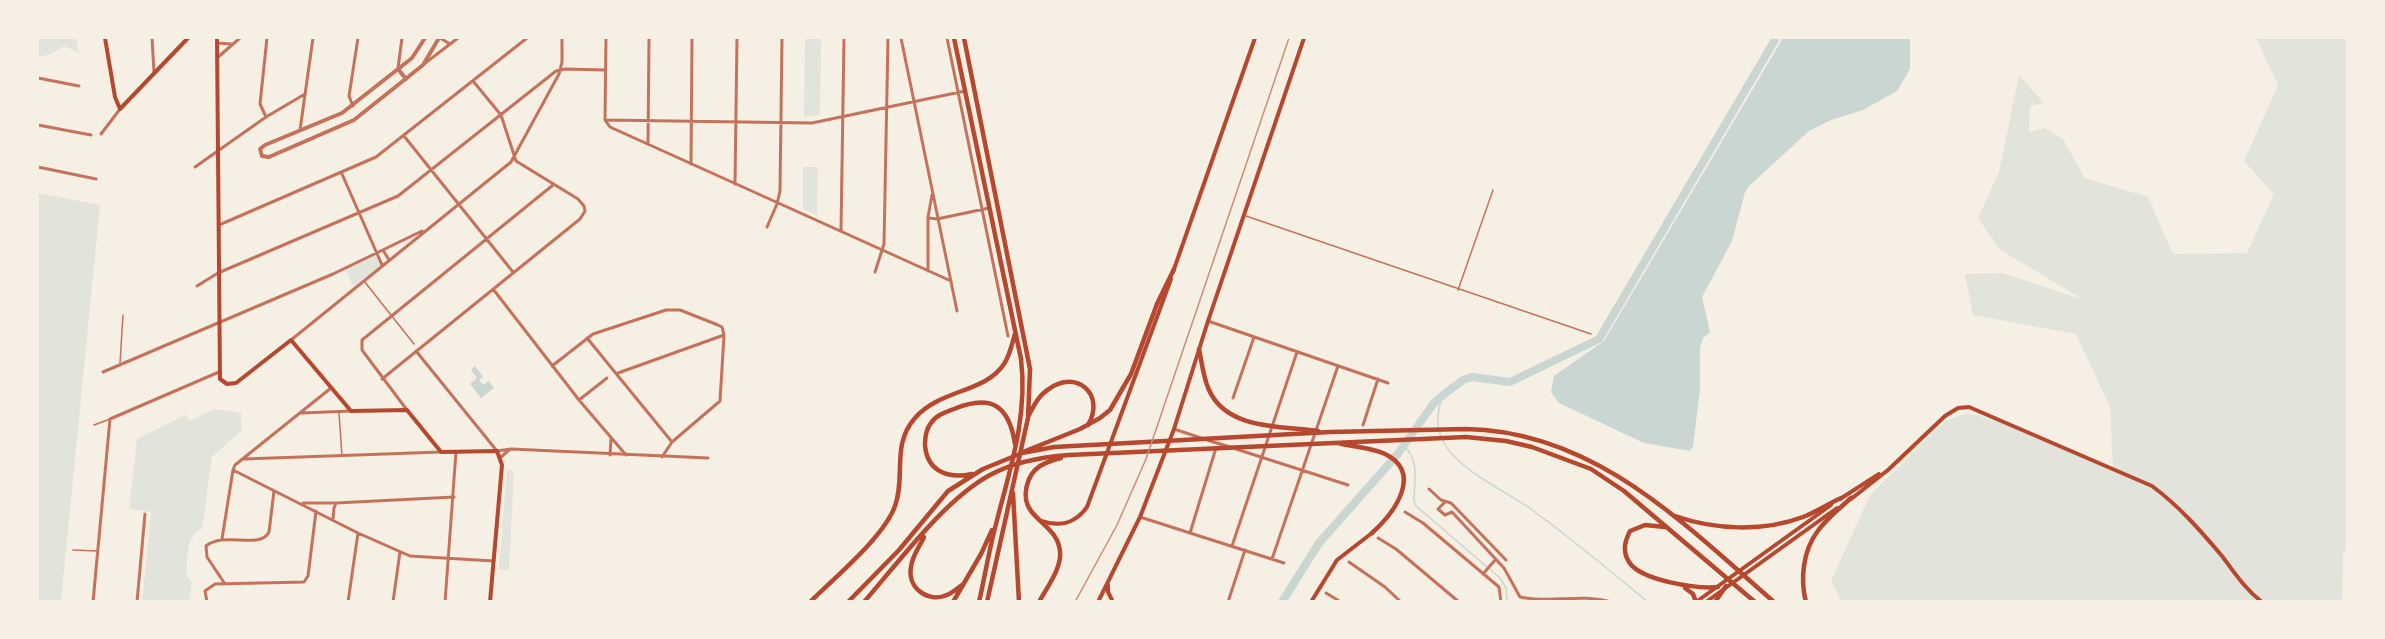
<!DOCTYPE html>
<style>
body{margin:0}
#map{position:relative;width:2385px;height:639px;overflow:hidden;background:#f6efe4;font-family:"Times New Roman",serif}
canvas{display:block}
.frame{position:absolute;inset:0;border:39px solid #f6efe4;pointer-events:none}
</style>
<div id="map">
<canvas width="2385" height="639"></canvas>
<div class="frame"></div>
</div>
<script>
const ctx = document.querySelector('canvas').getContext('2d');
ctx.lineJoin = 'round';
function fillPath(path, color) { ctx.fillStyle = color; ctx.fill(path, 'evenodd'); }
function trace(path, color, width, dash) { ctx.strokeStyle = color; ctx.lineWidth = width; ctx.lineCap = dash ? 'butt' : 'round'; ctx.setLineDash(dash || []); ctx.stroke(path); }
fillPath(new Path2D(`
 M38 38H76L79 53 64 46 51 54 38 57Z
 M805 38H821L820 115 804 117Z
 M2256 38H2347L2348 545 2343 555 2342 601 1842 602 1831 581 1870 495 1945 421 1968 413 2023 428 2113 468 2110 407 2076 334 1973 315 1965 274 2003 273 2084 300 1999 249 1978 218 1999 172 2019 75 2044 103 2030 106 2029 132 2044 128 2063 139 2085 178 2148 197 2173 254 2247 253 2274 194 2244 161 2278 85Z
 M803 167H818L817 215 803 209Z
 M38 193 100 205 61 601H38Z
 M376 253 382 265 353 286 345 268Z
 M214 409 241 413 242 430 212 457 202 529C185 535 188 559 186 575L192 583 189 601H142L151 512 129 509 137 439 185 415 190 421Z
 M507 470 514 471 509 570 499 569Z`), '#e2e4dc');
fillPath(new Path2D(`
 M1783 38H1910V69L1897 91 1863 110 1831 120 1809 131 1749 186 1745 192 1732 241 1702 297 1710 332 1703 338 1700 347V389L1693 447 1690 451 1644 443 1559 403 1551 392 1554 376 1604 341Z
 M475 366 483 377 479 380 483 385 489 381 494 388 481 398 470 384 477 378 471 370Z`), '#c9d6d2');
trace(new Path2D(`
 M1443 395C1437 411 1435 428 1444 443 1459 470 1503 490 1528 507 1570 537 1609 570 1648 602
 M1404 446C1420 460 1414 482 1414 501L1416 506 1500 578 1506 588 1507 602`), '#c9d6d2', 1.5);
trace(new Path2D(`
 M1282 602 1319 543 1397 455 1434 403 1443 395 1463 380 1472 377 1510 382 1599 339 1776 38`), '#c9d6d2', 8);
trace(new Path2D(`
 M1246 216 1591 334
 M364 281 414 344
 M1458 290 1493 190
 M120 363 123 315
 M339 413 342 456
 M94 425 110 419
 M73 550 97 551`), '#c5725c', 1.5);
trace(new Path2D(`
 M152 38 154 72
 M440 38 450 44
 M901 38 957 311
 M947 38 1008 336
 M218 43 231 44
 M217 58 240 38
 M424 64 458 38
 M398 68 402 38
 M38 78 79 86
 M353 106 349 96 358 38
 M266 117 260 104 267 38
 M605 120 610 127 951 281
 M605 120 812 123 965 91
 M605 120 606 38
 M38 125 91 135
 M300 130 313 38
 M101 134 120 109
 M404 136 513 272
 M648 144 649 38
 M691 164 692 38
 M38 167 96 179
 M195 167 266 117 305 94
 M342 174 382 265
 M735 184 737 38
 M929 218 937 219 989 208
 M219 225 376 157 527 38
 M767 227 777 204 780 191 782 38
 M841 231 844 38
 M383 250 389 260
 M928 271V217L932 195
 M875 272 884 244 888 38
 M197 286 218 273 398 196 556 71 565 69 605 70
 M493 289 579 400 626 455
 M1208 321 1388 383
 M587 338 672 442
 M291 340 511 162 559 74 562 62V38
 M416 351 497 451 511 449 708 458
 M552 366 593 334 666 310H680L718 325 722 327 724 335 720 401 672 442 662 457
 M103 372 333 274 422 231
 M618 373 724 335
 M382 379 580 219 585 211 584 206 578 199 516 161 501 115 473 81
 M1233 398 1254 337
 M579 400 607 378
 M407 410 362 350V340L553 185
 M302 413 351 411
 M1363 425 1378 379
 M1174 429 1201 438
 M1207 440 1230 447
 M1236 449 1348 485
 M610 455 611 439
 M501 457 509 450
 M244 459 441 452
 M233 470 358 533 410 556 494 561
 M1429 489 1441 500 1451 503 1506 560
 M1445 502 1438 509 1445 515 1452 512 1504 568 1520 597C1553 604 1578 593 1612 602
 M303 503H336L454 497
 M1405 512 1423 523 1499 587 1501 602
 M1140 517 1284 563
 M333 519 334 508 336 503
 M1190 533 1216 448
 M1378 538 1396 549 1459 602
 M222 539 233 470 235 465 331 388
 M1232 546 1297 352
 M1272 559 1338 366
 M1349 562 1385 587 1401 602
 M1483 574 1496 559
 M225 584 207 557 206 546C224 531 260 550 269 532L274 491
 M1326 593 1341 602
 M93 602 110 419 219 372
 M137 602 145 514
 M207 602 205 591 215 584 304 582 308 576 316 511
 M348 602 358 533
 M393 602 400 552
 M445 602 456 452
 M1228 602 1245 550`), '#c5725c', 3);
trace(new Path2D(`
 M425 38 412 58 342 113 265 145 260 149 262 156 269 157 354 120 423 65 439 38
 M398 69 406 79`), '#c5725c', 4);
trace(new Path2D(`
 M105 38 115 97 120 109 188 38
 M217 38 220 379 227 384 236 383 291 340 351 411 407 410 441 452 497 451 502 465 490 602
 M1173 272 1255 38
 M1840 499 1879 474
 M1851 499 1888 470 1945 416 1958 408 1969 407 2152 486C2179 506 2200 530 2222 556 2234 572 2245 589 2262 602
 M1041 521C1060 527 1075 524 1087 507L1171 279
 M1108 585V592L1113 602
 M1098 602 1140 517 1174 429 1208 321 1304 38
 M1311 602 1337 560 1372 533
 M1696 602 1831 505
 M1706 602 1837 508`), '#b5482f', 4);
trace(new Path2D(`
 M810 602C834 578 884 537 895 506 906 476 891 445 915 418 940 389 985 393 1004 364 1010 355 1012 344 1015 334`), '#b5482f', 4.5);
trace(new Path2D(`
 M954 38 1021 359C1028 417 1010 469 996 524 989 550 985 576 979 602
 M964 38 1030 369 1028 418 987 602
 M1199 349C1202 363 1203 377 1209 390 1227 430 1281 426 1318 431
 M1029 415C1034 405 1039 395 1049 389 1076 369 1106 394 1088 425
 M1341 444C1354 446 1370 448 1383 453 1425 472 1394 513 1372 533
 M1023 452 1080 429 1100 418 1110 410 1131 374 1157 304 1174 269
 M972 474C949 479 927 472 925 445 925 437 926 429 931 423 936 415 946 412 954 409 991 394 1009 405 1015 444
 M1013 493 1019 602
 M1675 516C1715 530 1763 532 1803 517 1816 512 1828 504 1841 498
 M1665 527 1645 525 1630 531C1625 541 1622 551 1629 562 1641 581 1698 589 1718 587
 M924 537C920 546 912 556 911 567 907 588 928 603 947 595 952 593 957 589 962 585
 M1685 588 1693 594 1696 602
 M848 602 899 550 948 491 983 469 1022 453 1054 447 1183 440 1330 432 1466 429C1594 431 1683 523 1774 602
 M864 602C898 563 945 499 990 475 1014 462 1041 457 1069 455L1466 437 1506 441 1532 447 1591 469 1624 491 1755 602
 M953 602 981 554 992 530
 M1039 602C1047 587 1062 568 1060 551 1058 532 1042 525 1031 511 1021 498 1026 475 1040 466 1046 462 1054 460 1061 458
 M1715 602 1726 586
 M1806 602C1800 580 1803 551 1817 532 1826 519 1839 509 1851 498`), '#b5482f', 4.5);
trace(new Path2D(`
 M1075 602 1117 525 1146 459 1289 38`), '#cf8b77', 1.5);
</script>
